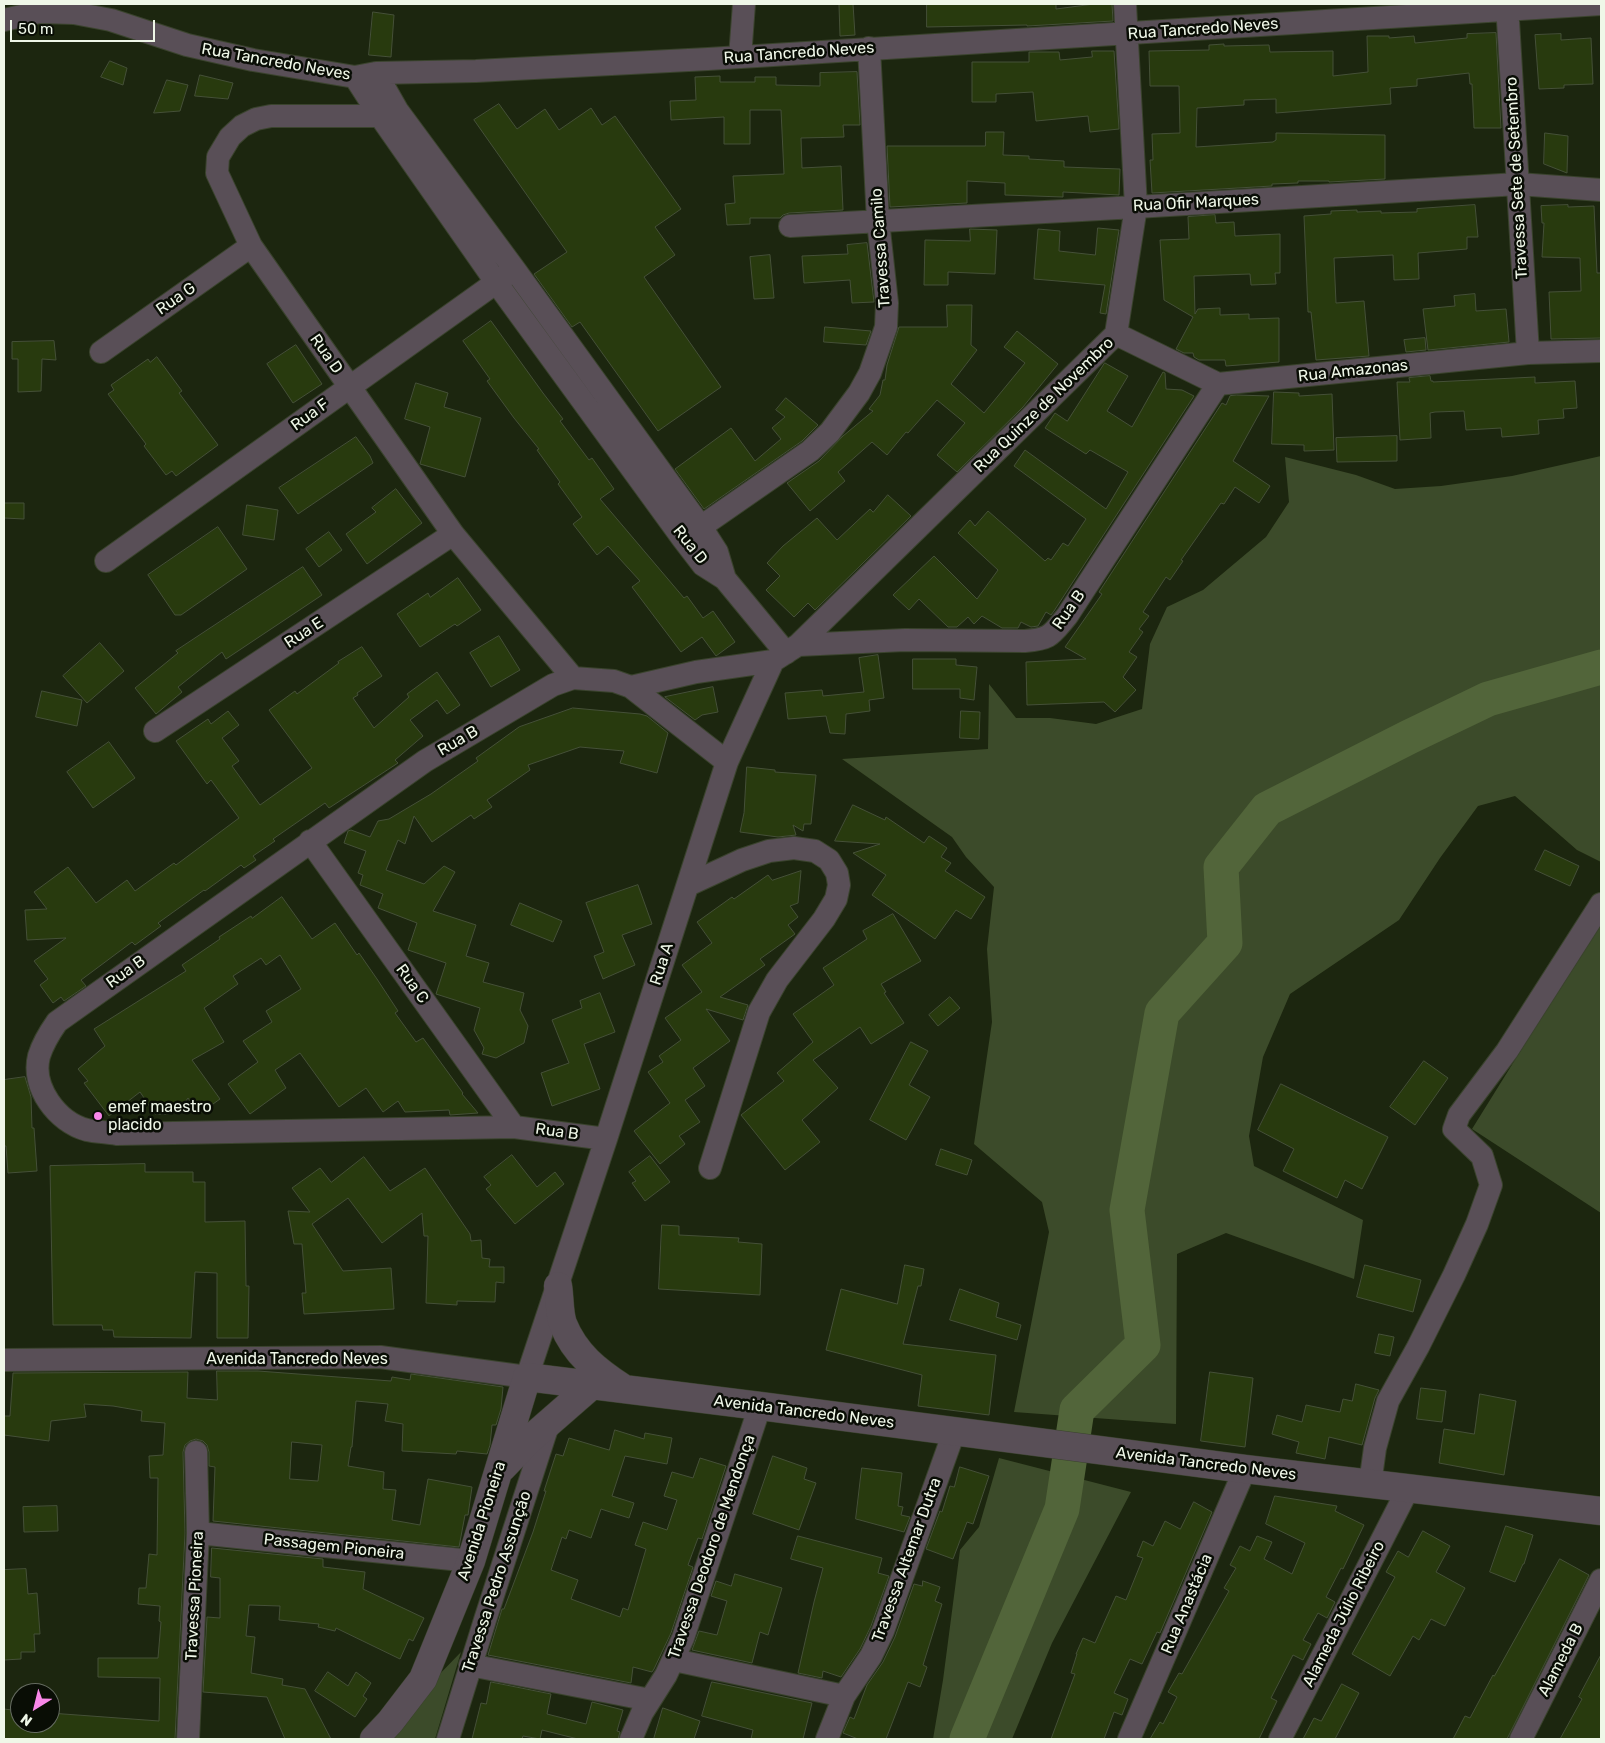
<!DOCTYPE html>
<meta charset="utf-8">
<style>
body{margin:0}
#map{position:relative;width:1605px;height:1743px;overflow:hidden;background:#1c260f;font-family:Rubik,sans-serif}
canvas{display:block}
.frame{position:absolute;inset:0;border:5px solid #eff7e8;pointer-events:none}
.north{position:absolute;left:10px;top:1683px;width:50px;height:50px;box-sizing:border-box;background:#090d05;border:1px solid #656b60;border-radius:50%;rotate:216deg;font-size:14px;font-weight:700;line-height:20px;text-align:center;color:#eff7e8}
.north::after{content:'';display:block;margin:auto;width:18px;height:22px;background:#f987e9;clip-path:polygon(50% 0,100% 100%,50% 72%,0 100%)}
.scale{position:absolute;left:10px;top:20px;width:145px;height:22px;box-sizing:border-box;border:2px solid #eff7e8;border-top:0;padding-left:6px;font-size:15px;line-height:18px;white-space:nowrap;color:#eff7e8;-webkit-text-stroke:4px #090d05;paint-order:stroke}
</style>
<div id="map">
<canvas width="1605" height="1743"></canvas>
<div class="frame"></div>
<div class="north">N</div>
<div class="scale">50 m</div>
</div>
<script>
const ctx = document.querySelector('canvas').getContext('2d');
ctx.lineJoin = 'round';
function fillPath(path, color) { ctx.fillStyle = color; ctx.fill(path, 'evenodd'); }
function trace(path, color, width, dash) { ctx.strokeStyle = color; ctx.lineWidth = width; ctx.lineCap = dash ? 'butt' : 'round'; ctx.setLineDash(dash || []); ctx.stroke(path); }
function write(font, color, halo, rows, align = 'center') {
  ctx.font = font + ' Rubik,sans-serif'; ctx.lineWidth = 5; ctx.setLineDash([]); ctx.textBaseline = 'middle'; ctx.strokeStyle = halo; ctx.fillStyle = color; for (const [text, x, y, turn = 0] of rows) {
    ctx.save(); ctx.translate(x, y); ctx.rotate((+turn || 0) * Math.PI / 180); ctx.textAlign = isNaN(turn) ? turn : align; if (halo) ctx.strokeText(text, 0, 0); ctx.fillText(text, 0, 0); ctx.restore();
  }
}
fillPath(new Path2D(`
 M1601 456V862L1577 850 1515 796 1478 806 1440 858 1399 920 1290 994 1263 1057 1249 1136 1254 1166 1363 1220 1354 1279 1226 1233 1177 1254 1176 1424 1014 1412 1049 1232 1042 1202 974 1144 992 1022 987 949 994 887 966 857 952 837 842 759 988 749 989 684 1016 718H1050L1096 724 1142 709 1150 644 1167 607 1203 590 1266 537 1289 502 1285 457 1356 475 1395 489 1441 486 1512 476Z
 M1600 923 1601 924V1213L1472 1129Z
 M999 1458 1131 1492 1052 1643 1012 1739H933L943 1680 960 1550 979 1527Z
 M461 1652 435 1739H377Z`), '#3c4b2a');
trace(new Path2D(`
 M967 1739 1062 1509 1077 1410 1143 1345 1127 1210 1162 1013 1225 943 1221 867 1267 809 1409 737 1488 699 1601 667`), '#52653a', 35);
const building = new Path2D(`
 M853 4 855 35 840 36 839 5Z
 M927 4H1056V9L1094 4H1112L1113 21 1027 26V25L927 27Z
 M373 12 394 15 391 57 369 55Z
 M1496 33 1501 128H1474L1472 84H1470L1469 73 1417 79V86L1390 88 1391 104 1276 113V99L1244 100V105L1197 108 1196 147 1273 142 1276 140V133L1385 135V179L1329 182V181H1298V183L1272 184V186L1152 193 1150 160H1153L1152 134 1180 133 1179 86H1150L1149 51 1209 50V45L1224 44V46L1269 45 1270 52 1333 51V76L1368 72 1367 36H1389V38L1414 36 1415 43 1467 38V34Z
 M1561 34V40L1591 38 1593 84 1564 85V88L1539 89 1535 35Z
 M1092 51H1114L1119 129 1090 132 1088 116 1036 121 1033 92 996 94V102H972V62H1029V52H1059L1060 60 1092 57Z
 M110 61 127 68 123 85 101 77Z
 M857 72 860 125H843L844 137 801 138 802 168 841 166 843 210 789 213 783 215 780 218H750V224L727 225 725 204 735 203 733 176 784 174 781 110H750V144H724V117L671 120 670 101 696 100 695 77 720 76V82H755V77H776V85L820 86V73Z
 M200 75 233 83 228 99 195 96Z
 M167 80 188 85 180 111 154 113Z
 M499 104 517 129 545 109 559 130 591 108 602 125 615 116 681 209 655 227 675 255 644 277 721 387 658 431 580 322 572 327 534 274 567 252 474 120Z
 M986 132H1004L1003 155 1029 156V159L1064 161V167L1120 169 1119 195 1063 192V197L1005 195V183L967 181V203L890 207 887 146H985Z
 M1545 133 1568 136 1567 173 1544 164Z
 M1475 205 1478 237H1467V249L1418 253 1419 279 1394 280 1393 255 1334 258 1336 303 1364 301 1369 356 1316 360 1311 312H1308L1304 216 1331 214V211L1357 210V212L1381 211V213L1417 212V209Z
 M1568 205V207L1594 206 1597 273H1601V338L1551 339 1549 292 1581 291 1580 258 1542 257 1544 223H1542L1541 206Z
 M1215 215 1216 223 1234 222 1235 236 1280 234V273H1275L1276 284 1251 285 1250 274 1194 276 1195 314 1198 309 1220 308V315L1249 314V319L1279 318V362L1226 366 1225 360H1199L1194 357 1193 353H1184L1176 349 1193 317 1164 300 1160 240 1189 239 1188 217Z
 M1098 228 1119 230 1106 314 1100 313 1105 285 1034 279 1038 229 1060 231 1059 251 1095 255Z
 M970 229 997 230 995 274 948 272V285H924L925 240 970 241Z
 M867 243 874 302 852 303 850 280 804 283 802 256 848 254 847 245Z
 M770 255 774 298 754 299 750 257Z
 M1475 294 1476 311 1506 309 1509 342 1428 350 1423 309 1455 306 1454 296Z
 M947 305H972L971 345 977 350 951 384 984 413 1025 363 1004 347 1017 331 1058 364 1023 407 957 472 937 455 965 423 937 400 908 433 906 432 887 455 872 442 838 472 845 481 810 511 787 483 819 461 843 436 873 411 869 409 880 395 883 380H885L887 365 899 327H947Z
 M491 321 543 393 563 419 560 421 589 460 592 458 614 489 600 499 684 598 687 596 703 618 713 611 735 642 716 656 702 637 681 652 632 587 640 581 608 546 597 555 573 524 582 517 558 484 560 482 537 450 539 449 514 418 487 381 490 379 463 341Z
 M825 327 871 331 866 345 824 342Z
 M1425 338 1426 350 1406 352 1404 340Z
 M54 341 56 360 42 359 41 391 18 392V359H12V342Z
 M296 345 322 384 293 403 267 364Z
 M157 357 182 391 179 393 218 445 176 476 172 471 166 475 144 446 146 444 108 394 114 390 111 385 148 359 150 362Z
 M1105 363 1128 376 1107 411 1132 427 1163 372 1165 373 1166 389 1182 390 1194 396 1054 611 1051 615 1046 612 1038 626 1031 627 1021 622 1018 628H1002L982 616 974 624 968 617 957 627H948L919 599 909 610 893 595 934 556 977 599 998 570 958 533 970 520 975 526 988 511 1045 561 1048 558 1051 560 1063 543 1068 546 1086 519 1014 466 1025 450 1106 509 1128 472 1090 450 1086 454 1045 428 1055 413 1067 421Z
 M1430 376 1431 381H1433V382L1535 377V383L1575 381 1577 408 1563 409 1564 418 1538 420 1539 434 1502 437 1501 428 1466 430 1464 411 1435 412 1430 413 1431 438 1400 440 1397 382H1410L1409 378Z
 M416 383 448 393 444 407 481 418 465 477 420 464 430 427 405 419Z
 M1274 392 1299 393V396L1332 394 1334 450 1304 451V445L1272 444Z
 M1237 395 1269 396 1233 461 1270 486 1259 503 1235 487 1224 504 1221 503 1181 560 1183 561 1170 580 1166 577 1143 612 1149 616 1139 629 1143 632 1129 652 1137 657 1123 677 1136 690 1115 712 1104 702 1027 705 1026 662 1086 659 1065 647 1102 594 1099 592 1222 403 1226 405 1230 396Z
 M786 398 818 425 802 441 704 509 675 469 731 428 755 461 781 439 772 428 785 417 776 410Z
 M1397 436V461L1337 462 1336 438Z
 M356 437 370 456 373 463 298 514 279 488Z
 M396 489 422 523 367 564 346 534 376 512 372 508Z
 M888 495 911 516 815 610 808 603 794 617 766 590 780 576 767 563 783 546 817 518 837 540 870 509 873 512Z
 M4 503H24V519L4 518Z
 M247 505 278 510 274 540 243 535Z
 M218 527 247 569 181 615H175L148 575Z
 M329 532 342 550 319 567 306 549Z
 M303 567 322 595 226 659 222 652 178 687 182 692 156 714 135 688 178 653 176 651Z
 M458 578 481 610 457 626 455 624 420 647 397 614 428 593 430 597Z
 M499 636 520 670 491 687 470 653Z
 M100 643 124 671 87 703 63 676Z
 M362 647 382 676 357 693 358 695 353 698 374 728 409 697 407 694 437 672 460 705 447 714 437 700 410 720 423 736 395 760 398 763 329 808 325 803 273 839 275 841 253 856 256 860 244 868 241 865 205 891 204 890 158 923 161 926 135 945 132 942 81 980 86 986 64 1001 61 997 53 1003 40 985 48 979 34 961 66 938 27 940 25 910 47 909 34 892 68 867 96 903 127 880 135 891 174 863 176 865 239 818 211 780 207 784 176 741 208 719 211 724 228 711 239 725 222 738 239 761 232 766 260 805 312 768 269 710 295 691 297 694 339 663 338 662Z
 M878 655 884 698 869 700 870 711 846 714 845 734 830 733 826 716 788 719 785 693 822 690 823 696 864 692 859 658Z
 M913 659H956V665L977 667 974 700 960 698V689H913Z
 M713 687 718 712 702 715 695 720 665 697Z
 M42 691 82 700 77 726 36 717Z
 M573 708 640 714 647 716 668 733 657 773 620 763 624 751 580 747 528 765 530 770 487 800 492 807 474 819 471 815 432 842 414 816 405 844 398 840 386 870 424 884 444 866 455 872 433 911 476 925 466 956 489 963 483 982 524 993 520 1010 528 1026 524 1043 496 1058 482 1054 484 1048 474 1030 480 1008 436 994 446 963 408 950 417 923 378 908 383 894 360 885 363 875 358 873 366 851 344 843 348 831 351 830 370 837 378 821 389 819 431 794 478 761 476 758 519 727Z
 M961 711 980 712 979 739 960 738Z
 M109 742 135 778 93 808 67 772Z
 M747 767 775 770V772L816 775 811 824H804L803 831 793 825 796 835 778 837 740 832 744 813Z
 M853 805 885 820 886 817 924 843 929 836 947 848 941 857 951 863 945 871 985 897 971 919 956 910 935 939 872 895 886 875 853 853 880 844 835 841Z
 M1545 850 1579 866 1570 886 1535 870Z
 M801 871 798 903 790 906 798 917 788 925 795 934 760 959 765 965 720 997 748 1005 743 1020 706 1009 730 1041 693 1068 705 1086 685 1100 700 1122 679 1136 685 1144 660 1164 634 1131 670 1103 648 1072 663 1062 659 1056 681 1040 665 1018 702 992 682 965 712 943 697 922 732 897 734 899 768 875 772 880Z
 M638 885 652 924 622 935 635 965 603 979 594 956 604 952 586 903Z
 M282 897 312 939 335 923 357 955 359 953 377 979 398 1011 395 1013 416 1042 423 1038 463 1093 462 1094 478 1113 450 1115 449 1110 405 1112 398 1101 383 1112 366 1088 339 1107 300 1053 275 1070 286 1088 250 1114 228 1084 258 1062 243 1041 272 1022 266 1011 301 989 280 955 266 965 261 958 233 976 238 984 204 1008 224 1042 192 1060 220 1099 199 1114 188 1098 178 1112 168 1114H155L140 1092 109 1116 84 1083 88 1081 78 1069 105 1046 94 1029 186 971 182 965 220 939 219 937 251 916 252 918Z
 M520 903 562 921 553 942 511 925Z
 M893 914 921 961 881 984 886 992 884 993 904 1023 871 1044 860 1027 813 1060 838 1088 802 1120 820 1142 785 1170 741 1115 784 1081 777 1073 813 1042 793 1014 834 985 823 968 867 939 863 931Z
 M600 993 615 1032 584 1044 600 1089 552 1106 541 1073 569 1063 552 1020 582 1008 580 1001Z
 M950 997 960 1008 938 1026 929 1015Z
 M911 1042 928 1051 909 1085 930 1097 906 1140 870 1120Z
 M1424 1061 1448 1078 1415 1125 1390 1107Z
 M25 1077 31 1097 32 1128H34L37 1171 8 1173 6 1146H4V1080Z
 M1281 1084 1388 1137 1362 1189 1345 1180 1337 1198 1283 1171 1294 1149 1258 1130Z
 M941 1149 972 1160 967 1175 936 1165Z
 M512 1155 537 1187 555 1172 564 1184 515 1224 486 1189 491 1185 484 1177Z
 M650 1156 670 1182 645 1201 632 1183 636 1181 629 1172Z
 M364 1157 390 1191 425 1168 470 1234 471 1241 481 1240 482 1258 490 1259 489 1267H504V1283L496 1282 495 1302 457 1301V1305L426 1303 428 1236H424L422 1213 382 1243 348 1198 312 1224 343 1271 391 1268 394 1309 304 1314 302 1293H306L302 1244H294L288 1211 310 1212 292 1188 320 1168 331 1182Z
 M145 1164V1172H193V1182H205V1222L245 1221 246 1286H249L248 1338H217V1273L195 1272 191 1338 114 1337 113 1330H103L102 1325H53L50 1166Z
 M662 1225 679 1226V1235L739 1238 738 1242 762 1244 760 1295 659 1289Z
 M905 1265 924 1269 921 1286H918L903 1344 996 1355 989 1415 918 1406 922 1375 826 1350 841 1289 897 1304Z
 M1365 1265 1421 1280 1413 1312 1357 1297Z
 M960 1289 999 1303 996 1317 1021 1325 1017 1340 950 1320Z
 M1379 1334 1394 1337 1390 1356 1375 1353Z
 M217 1371H258L391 1381 392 1377 410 1380 411 1374 503 1387 501 1409 496 1425H492L490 1445 487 1454 457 1451 456 1454 402 1451 403 1424 385 1421 388 1404 356 1401 352 1447H351L348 1466 384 1472 383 1489 396 1490 392 1520 420 1525 428 1479 472 1487 468 1515H465L459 1547 213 1521 215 1467 209 1466V1452L207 1445 203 1441 196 1439 190 1441 185 1445 183 1452 185 1533 175 1739H4V1709L20 1711V1723H50V1713L159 1721 160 1678 98 1677V1658H158L161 1622 159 1621 160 1606 138 1604 139 1588H146L149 1554 157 1555 158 1478H150L149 1456 163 1455 165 1423 141 1421 142 1411 113 1406 84 1404 86 1417 51 1421 49 1441 4 1435V1416H10L13 1373 188 1372 187 1398 217 1400ZM292 1442 322 1445 318 1481 290 1479Z
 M1210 1372 1253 1378 1245 1447 1201 1441Z
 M1356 1384 1379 1390 1375 1398 1362 1445 1329 1437 1325 1459 1296 1453 1299 1442 1272 1434 1277 1415 1302 1422 1306 1405 1340 1412 1343 1399 1352 1401Z
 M1421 1388 1446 1391 1442 1422 1417 1419Z
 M1480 1394 1516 1401 1504 1475 1439 1463 1444 1429 1474 1434Z
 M615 1430 644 1439 645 1433 672 1438 667 1464 625 1456 612 1496 634 1503 629 1518 601 1509 591 1538 569 1530 566 1539 562 1537 551 1570 578 1580 571 1599 620 1617 623 1608 628 1610 646 1549 635 1545 643 1522 667 1530 677 1500 664 1496 672 1472 693 1478 700 1458 726 1466 702 1539 698 1538 688 1565 693 1567 671 1633 654 1669 652 1672 633 1667 631 1683 488 1655 502 1609H504L533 1532 546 1491H544L556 1454 563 1456 569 1438 609 1450Z
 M773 1456 807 1468 804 1479 816 1483 799 1530 753 1514Z
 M960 1467 989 1476 973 1524 967 1522 953 1559 926 1549 940 1511 942 1512 950 1486 954 1487Z
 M862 1468 902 1473 898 1506 903 1507 901 1515 910 1517 904 1532 856 1519Z
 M1275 1496 1337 1506 1335 1511 1364 1525 1343 1569 1341 1568 1326 1597 1335 1602 1327 1618 1318 1613 1303 1640 1311 1644 1303 1660 1293 1655 1271 1698 1277 1701 1259 1739H1150L1160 1722 1163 1724 1177 1697 1168 1692 1179 1673 1182 1674 1229 1591 1224 1588 1236 1568 1230 1565 1240 1546 1250 1551 1257 1536 1272 1542 1264 1559 1292 1574 1305 1543 1266 1524Z
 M1194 1502 1212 1512 1160 1633 1157 1632 1142 1664 1130 1659 1114 1693 1128 1699 1122 1715 1114 1712 1104 1739H1051L1075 1674 1071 1673 1077 1654H1076L1083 1638 1095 1643 1116 1596 1126 1600 1143 1558 1137 1556 1143 1541 1153 1546 1165 1521 1180 1529Z
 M57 1506 58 1531 24 1532 23 1507Z
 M1506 1526 1533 1535 1524 1564H1523L1515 1582 1490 1572Z
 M1423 1531 1450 1546 1436 1572 1465 1588 1445 1626 1431 1619 1419 1640 1413 1636 1390 1676 1352 1654 1395 1577 1386 1572 1398 1551 1408 1557Z
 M798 1536 882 1558 878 1573 889 1576 871 1626 860 1649 841 1677 823 1671 822 1678 798 1673 814 1602 823 1568 791 1559Z
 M212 1548 323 1559V1567L365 1572 363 1589 424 1618 413 1641 409 1639 400 1659 336 1628 335 1631 318 1627 319 1624 279 1620 280 1606 249 1605 246 1636 255 1637 251 1673 283 1679 282 1685 305 1689 331 1739H285L267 1697 203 1692 207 1617 220 1618V1578L211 1577Z
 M1560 1559 1589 1575 1507 1739H1453L1465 1716 1470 1718 1493 1675 1494 1676Z
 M26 1569 28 1594 37 1593 40 1634H34L35 1652H21V1659L4 1660V1570Z
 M735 1574 782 1588 768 1635 760 1632 752 1663 692 1650 699 1631 717 1635 727 1601 711 1596 716 1581 731 1586Z
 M923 1581 940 1587 935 1601 942 1604 923 1665 927 1667 920 1687 908 1682 886 1739H858L843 1733 850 1717 854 1719 867 1685 883 1662 895 1637 914 1584 922 1586Z
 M1601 1655V1739H1560L1582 1699 1579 1697Z
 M328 1672 348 1686 356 1672 371 1683 363 1696 367 1699 355 1717 315 1691Z
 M491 1682 551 1694 547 1714 586 1724 592 1702 623 1710 617 1731 620 1732 618 1739H578L542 1730 540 1739 523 1736 522 1739H472L481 1703 486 1704Z
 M712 1682 812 1703 803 1739H751L753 1730 702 1716Z
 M1342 1684 1359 1693 1335 1739H1303L1314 1718 1321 1721Z
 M663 1708 700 1721 694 1739H654Z`);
fillPath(building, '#283a0e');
trace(building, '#455038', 1);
const minor = new Path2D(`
 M1507 4 1528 353
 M4 20 39 12 74 13 111 20 187 45 253 60 355 77 376 73 476 71 708 59 1601 4
 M740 57 744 4
 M376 73 397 110 515 270 701 527 717 552 725 579
 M355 77 380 116 496 282 683 539 703 565 725 579 786 653
 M397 110 380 116H271L256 119 242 126 230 137 218 157 217 173 251 246 453 534 573 678
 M790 226 1136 207 1518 184 1601 190
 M1116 334 1218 384 1528 353 1601 351
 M101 352 251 246
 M689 535 810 451 830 432 859 393 870 373 886 327 887 303 878 221 869 48
 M106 561 508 274
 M798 645 1116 334 1136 207 1125 4
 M631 687 727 762
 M155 731 453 534
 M310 841 514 1127
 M688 885 742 860 769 851 794 848 815 851 829 860 837 873 839 885 836 899 824 919 777 980 759 1012 710 1168
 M606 1139 514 1127 117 1134C107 1132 96 1132 87 1130 57 1122 31 1087 39 1056 43 1043 50 1032 57 1022L425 761 553 685 573 678 614 681 631 687 696 672 773 661
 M4 1360 380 1357 527 1377 606 1139 727 762 773 661 798 645 905 640 1025 641C1051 639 1051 635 1067 616L1218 384
 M1370 1484 1375 1448 1388 1401 1418 1347 1454 1275 1477 1224 1491 1185 1482 1156 1454 1129 1459 1115 1507 1051 1601 904
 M198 1533 471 1561
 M674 1660 844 1696
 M470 1665 650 1700
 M188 1739 198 1533 196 1452
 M448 1739 485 1620 548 1425
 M631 1739 642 1713 666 1675 683 1638 760 1406
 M827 1739 844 1696 871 1656 883 1631 954 1432
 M1129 1739 1245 1469
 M1280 1739 1408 1489
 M1521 1739 1601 1580`);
const tertiary = new Path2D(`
 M558 1286C560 1298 559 1313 563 1324 575 1354 597 1371 623 1388
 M502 1468 528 1441 591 1386
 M374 1739 390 1722 423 1679 471 1561 527 1377 760 1406 1245 1469 1601 1511`);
trace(minor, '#3a432d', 24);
trace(tertiary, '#3a432d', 29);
trace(minor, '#594f57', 22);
trace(tertiary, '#594f57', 28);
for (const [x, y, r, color] of [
 [98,1116,5,"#f987e9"]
]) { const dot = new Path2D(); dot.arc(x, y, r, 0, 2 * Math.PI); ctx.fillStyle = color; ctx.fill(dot); trace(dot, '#090d05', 2); }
write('16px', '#eff7e8', '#090d05', [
 ["Rua Tancredo Neves",1203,29,-4],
 ["Rua Tancredo Neves",799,53,-4],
 ["Rua Tancredo Neves",276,62,10],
 ["Travessa Sete de Setembro",1517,178,-93],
 ["Rua Ofir Marques",1196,203,-3],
 ["Travessa Camilo",881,248,-94],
 ["Rua G",176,299,-35],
 ["Rua D",326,354,55],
 ["Rua Amazonas",1353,371,-6],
 ["Rua Quinze de Novembro",1044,405,-44],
 ["Rua F",310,415,-36],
 ["Rua D",690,545,51],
 ["Rua B",1069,610,-55],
 ["Rua E",304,633,-33],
 ["Rua B",458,741,-30],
 ["Rua A",662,964,-72],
 ["Rua B",126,972,-36],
 ["Rua C",412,984,54],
 ["Rua B",557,1132,8],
 ["Avenida Tancredo Neves",297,1359],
 ["Avenida Tancredo Neves",804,1412,7],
 ["Avenida Tancredo Neves",1206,1464,7],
 ["Avenida Pioneira",482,1521,-72],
 ["Passagem Pioneira",334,1547,6],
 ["Travessa Deodoro de Mendonça",712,1547,-71],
 ["Travessa Altemar Dutra",907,1560,-70],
 ["Travessa Pedro Assunção",497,1582,-72],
 ["Travessa Pioneira",195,1596,-87],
 ["Rua Anastácia",1187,1604,-67],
 ["Alameda Júlio Ribeiro",1344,1614,-63],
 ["Alameda B",1561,1660,-63]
]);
write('16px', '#eff7e8', '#090d05', [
 ["emef maestro",108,1107],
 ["placido",108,1125]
], 'left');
</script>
